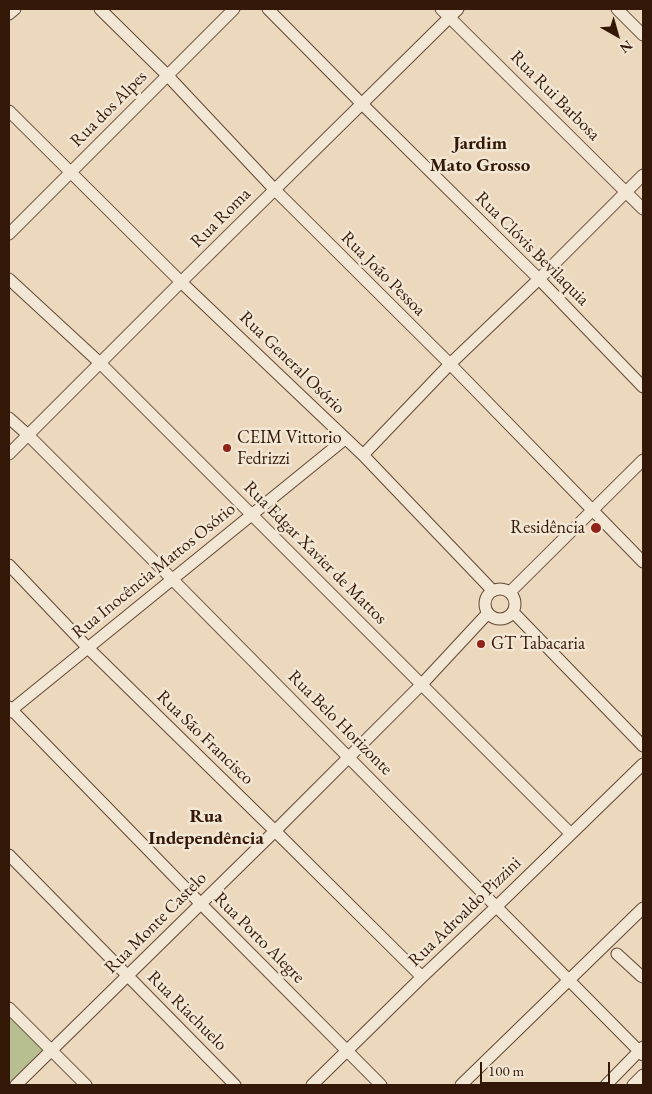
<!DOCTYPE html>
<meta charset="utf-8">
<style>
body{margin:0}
#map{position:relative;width:652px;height:1094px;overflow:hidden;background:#ebd8bd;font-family:"EB Garamond",serif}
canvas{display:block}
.frame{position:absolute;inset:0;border:10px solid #341807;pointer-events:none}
.north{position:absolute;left:592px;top:10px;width:50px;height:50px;-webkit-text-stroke:4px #f2e6d4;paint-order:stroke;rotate:142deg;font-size:14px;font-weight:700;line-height:20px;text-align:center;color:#341807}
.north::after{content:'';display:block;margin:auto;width:18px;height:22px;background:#341807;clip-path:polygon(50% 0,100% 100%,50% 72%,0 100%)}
.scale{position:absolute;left:480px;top:1062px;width:130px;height:22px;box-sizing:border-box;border:2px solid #341807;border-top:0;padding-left:6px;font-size:15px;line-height:18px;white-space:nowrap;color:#341807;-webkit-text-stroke:4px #f2e6d4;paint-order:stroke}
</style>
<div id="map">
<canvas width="652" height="1094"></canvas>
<div class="frame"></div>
<div class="north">N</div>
<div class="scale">100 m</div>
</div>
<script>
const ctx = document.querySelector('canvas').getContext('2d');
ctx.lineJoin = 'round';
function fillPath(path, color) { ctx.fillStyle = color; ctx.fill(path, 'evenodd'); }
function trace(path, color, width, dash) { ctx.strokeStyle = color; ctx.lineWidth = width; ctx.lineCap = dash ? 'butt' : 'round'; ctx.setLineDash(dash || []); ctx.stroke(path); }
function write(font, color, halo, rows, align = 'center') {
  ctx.font = font + ' "EB Garamond",serif'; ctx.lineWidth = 5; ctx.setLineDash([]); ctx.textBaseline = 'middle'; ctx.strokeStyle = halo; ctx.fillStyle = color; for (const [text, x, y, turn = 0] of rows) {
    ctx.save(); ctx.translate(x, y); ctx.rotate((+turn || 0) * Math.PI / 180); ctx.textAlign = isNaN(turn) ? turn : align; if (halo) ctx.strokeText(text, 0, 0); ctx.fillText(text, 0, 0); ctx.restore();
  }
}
fillPath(new Path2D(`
 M9 1015 44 1051 9 1085Z`), '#b7bf91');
const minor = new Path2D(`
 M100 9 167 75 275 190 450 364 643 562
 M268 9 362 104 539 279 643 387
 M441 9 643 209
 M617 9 643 35
 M9 14 15 9
 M9 111 181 282 363 455 493 591
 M9 234 234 9
 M9 279 100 363 571 834
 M9 418 28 435 172 579 643 1055
 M9 454 181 282 458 9
 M363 455 450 364 539 279 643 175
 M9 565 87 647 275 831 422 977
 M485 604a15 15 0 1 1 30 0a15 15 0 1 1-30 0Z
 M510 592 643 460
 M513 612 643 746
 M9 707 200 903 381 1085
 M9 712 345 439
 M9 855 235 1085
 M617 954 641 976 643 977
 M9 1008 86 1085
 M16 1085 275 831 422 684 488 613
 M312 1085 422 977 496 907 643 764
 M461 1085 643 908
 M606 1085 643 1047
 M633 1085 643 1075`);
trace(minor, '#624834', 13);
trace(minor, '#f2e6d4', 11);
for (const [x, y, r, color] of [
 [227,448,5,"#8f2418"],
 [596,528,6,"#8f2418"],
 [481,644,5,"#8f2418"]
]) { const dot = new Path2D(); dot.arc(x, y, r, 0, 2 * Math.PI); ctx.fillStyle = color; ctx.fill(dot); trace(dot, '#f2e6d4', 2); }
write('18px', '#341807', '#f2e6d4', [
 ["Rua Rui Barbosa",555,96,45],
 ["Rua dos Alpes",109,109,-45],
 ["Rua Roma",221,218,-45],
 ["Rua Clóvis Bevilaquia",532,249,45],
 ["Rua João Pessoa",383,274,45],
 ["Rua General Osório",292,363,44],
 ["Rua Edgar Xavier de Mattos",315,553,45],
 ["Rua Inocência Mattos Osório",154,571,-39],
 ["Rua Belo Horizonte",340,723,45],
 ["Rua São Francisco",205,738,44],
 ["Rua Adroaldo Pizzini",465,912,-44],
 ["Rua Monte Castelo",156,923,-45],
 ["Rua Porto Alegre",259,938,45],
 ["Rua Riachuelo",187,1011,45]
]);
write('18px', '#341807', '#f2e6d4', [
 ["CEIM Vittorio",237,438],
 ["Fedrizzi",237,459],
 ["Residência",585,528,"right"],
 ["GT Tabacaria",491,644]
], 'left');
write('bold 19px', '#341807', '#f2e6d4', [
 ["Jardim",480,144],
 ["Mato Grosso",480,166],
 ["Rua",206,817],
 ["Independência",206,839]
]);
</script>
